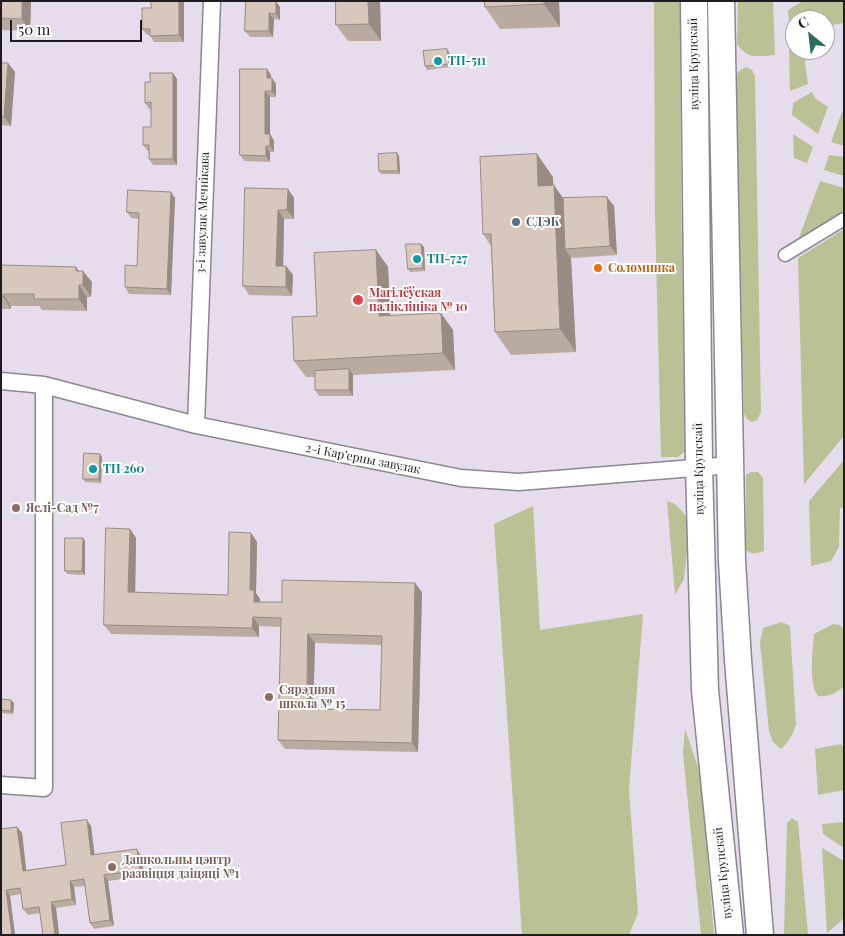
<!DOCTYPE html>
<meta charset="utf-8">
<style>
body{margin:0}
#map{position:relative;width:845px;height:936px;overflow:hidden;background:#e7dcec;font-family:"Playfair Display",serif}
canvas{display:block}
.frame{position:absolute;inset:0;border:2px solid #201d22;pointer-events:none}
.north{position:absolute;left:785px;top:10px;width:50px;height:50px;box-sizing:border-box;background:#fff;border:1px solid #a6a5a7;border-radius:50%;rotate:331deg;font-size:14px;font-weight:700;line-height:20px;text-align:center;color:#201d22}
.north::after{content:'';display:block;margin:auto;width:18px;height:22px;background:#296c5d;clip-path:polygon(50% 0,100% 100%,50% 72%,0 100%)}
.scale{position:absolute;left:10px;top:20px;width:132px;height:22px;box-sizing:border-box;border:2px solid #201d22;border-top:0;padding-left:6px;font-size:15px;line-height:18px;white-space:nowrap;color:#201d22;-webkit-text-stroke:4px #fff;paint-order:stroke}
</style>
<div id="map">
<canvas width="845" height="936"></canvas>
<div class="frame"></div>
<div class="north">С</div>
<div class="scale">50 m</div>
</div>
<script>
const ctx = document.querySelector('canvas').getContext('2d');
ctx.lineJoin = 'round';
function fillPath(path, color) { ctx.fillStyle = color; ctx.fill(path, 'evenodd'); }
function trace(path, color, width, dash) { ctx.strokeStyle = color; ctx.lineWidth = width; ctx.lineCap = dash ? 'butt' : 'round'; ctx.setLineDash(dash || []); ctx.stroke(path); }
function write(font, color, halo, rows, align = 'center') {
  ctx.font = font + ' "Playfair Display",serif'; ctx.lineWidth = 4; ctx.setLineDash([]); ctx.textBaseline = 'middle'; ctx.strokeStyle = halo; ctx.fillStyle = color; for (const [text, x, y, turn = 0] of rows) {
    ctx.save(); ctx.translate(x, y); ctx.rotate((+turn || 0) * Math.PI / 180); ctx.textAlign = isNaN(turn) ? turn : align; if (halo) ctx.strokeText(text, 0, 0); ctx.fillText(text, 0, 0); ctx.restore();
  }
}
fillPath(new Path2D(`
 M654 1H680L681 186 685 451 678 457H661L655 215Z
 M738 1H773L775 55C758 56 748 60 737 44Z
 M803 1H844V23L832 25 825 29V20H795V37L790 36 788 10Z
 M789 48 807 53 805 63 808 84 790 91Z
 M746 67 752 70 755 76 761 412 757 420 752 422 747 419 744 414 735 76 739 71Z
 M812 92 815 98 828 107 818 134 792 115 793 103Z
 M842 112 844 113V146L831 142Z
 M793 134 813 147 807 163 794 158Z
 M829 155 844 157V176L824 170Z
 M820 181 844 188V211L797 243Z
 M844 229V436L804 484 798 258Z
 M844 460V507L840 508 839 547 831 561 811 566 809 501Z
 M751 472H758L763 478 764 551C757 553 752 555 746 550V475Z
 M667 501 675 504 683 512 690 524 684 579 675 595Z
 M533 506 540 630 643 614 629 789 638 913 629 935H522L494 524Z
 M782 622 790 626 796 724C793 734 789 742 781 749L773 742 769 731 760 642 763 628Z
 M833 624 840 625 844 630V686C835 694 829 697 818 696 808 683 813 650 814 634Z
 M685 729 701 776 714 935H701L683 753Z
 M841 744 844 748V790L818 795 815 749Z
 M792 818 798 822 808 935H784L787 823Z
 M844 822V848L823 834 822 824Z
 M822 848 844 861V918L827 933Z`), '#bbc095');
const pedestrian = new Path2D(`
 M785 255 844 219`);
const minor = new Path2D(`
 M1 381 44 385 196 425 461 478 519 482 731 465
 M196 425 212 1
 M1 785 44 788V385`);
const primary = new Path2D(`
 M694 1 699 466 705 690 730 935
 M721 1 732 561 738 660 760 935`);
trace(pedestrian, '#8e8593', 15);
trace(minor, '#8e8593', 19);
trace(primary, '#8e8593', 29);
trace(pedestrian, '#fff', 12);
trace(minor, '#fff', 16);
trace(primary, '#fff', 26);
fillPath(new Path2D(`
 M1 1H31L30 31 1 30Z
 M151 1H184V42H154L150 35H147L142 29 151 8Z
 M246 1 280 7V20L274 19 273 37H250L245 31Z
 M336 1H380L381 41H348L336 25Z
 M559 1 560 27 500 29 485 7Z
 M449 52 451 67 427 70 425 66Z
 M1 63 15 72 11 126 1 125Z
 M271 75V78L276 84V97H270V134L274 141V152H270V162L244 161 240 155Z
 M177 79V165H153L149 159V151H148L143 145 151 127V109H149L145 103 150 82Z
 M397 153 399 156 400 174H381L379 171Z
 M553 177V185L563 198 614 206 617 255 571 258 576 352 511 355 495 332 491 246 483 234Z
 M288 189 294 198V219H284L283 266H286L293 275 292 296 249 295 243 286Z
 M175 198 171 295 129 294 125 287 137 266 139 219 131 218 127 212Z
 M421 244 424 247 425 271 410 272 408 269Z
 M376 250 388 267 390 316 453 330 455 370 353 375V396H319L315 390V377H306L294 361 317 316Z
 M1 265 79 271 92 282 91 297H87V311L42 310 39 306H11V309H1Z
 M100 454 102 457 101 483 85 482 83 479Z
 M130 529 136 538 135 593 228 595 251 533 257 542 256 593 260 599V602H282L422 592 418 752 285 749 278 740 281 627 259 626V637L111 634 104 625ZM315 643 382 645 380 710 313 709Z
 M85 541V575L67 574 65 571Z
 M1 699 14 703 13 714 1 713Z
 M91 826 95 855 141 856 144 876 108 881 114 926 94 929 90 923 85 886 74 887 76 905 56 908 59 935H43L40 913 28 915 23 909 21 894 10 896 15 935H1V829L17 827 22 833 26 870 66 865Z`), '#baaba2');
fillPath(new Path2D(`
 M22 1H31L30 31 22 19Z
 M179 1H184V42L179 35Z
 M276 1 280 7V20L276 14Z
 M368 1H380L381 41 369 24Z
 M544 1H559L560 27 544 4Z
 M269 13 274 19 273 37 269 31Z
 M447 49 449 52 451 67 449 64Z
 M8 63 15 72 11 126 4 117Z
 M267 69 271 75V84L267 78Z
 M173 73 177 79V165L173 159Z
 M272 78 276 84V97L272 91Z
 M265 91 270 97V141L265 134Z
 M270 134 274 141V152L270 146Z
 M266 146 270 152V162L266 156Z
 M397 153 399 156 400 174 398 171Z
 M537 154 553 177 554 208 538 186Z
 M554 185 569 207 565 249 571 258 576 352 560 329Z
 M288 189 294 198V219L287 210Z
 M171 192 175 198 171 295 167 289Z
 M607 197 614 206 617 255 610 246Z
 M278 210 284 219 283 275 276 266Z
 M421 244 424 247 425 271 423 268Z
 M376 250 388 267 391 333 379 316Z
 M286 266 293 275 292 296 286 287Z
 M76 267 83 277V271L92 282 91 297 83 285 76 271Z
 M79 285 87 297V311L79 299Z
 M3 294 11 306V309L3 297Z
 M441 313 453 330 455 370 443 353Z
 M349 369 353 375V396L349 390Z
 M100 454 102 457 101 483 99 479Z
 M130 529 136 538 135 602 128 592Z
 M251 533 257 542 256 593 260 599V611L254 602 250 590Z
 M83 538 85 541V575L82 571Z
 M415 583 422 592 418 752 412 743Z
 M253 617 259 626V637L252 628Z
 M308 634 315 643 313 718 307 709Z
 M11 700 14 703 13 714 11 711Z
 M87 820 91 826 95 862 91 855Z
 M17 827 22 833 27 877 23 871Z
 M137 849 141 856 144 876 140 870Z
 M104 875 108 881 114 926 110 920Z
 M70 881 74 887 76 905 72 899Z
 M6 890 10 896 15 935H12Z
 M51 902 56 908 59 935H55Z`), '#978b84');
const building = new Path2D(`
 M1 1H22V19L1 18Z
 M151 1H179V35L150 36V29H142V8H151Z
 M246 1H276V14L269 13V31H245Z
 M336 1H368L369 24 336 25Z
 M485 1H544V4L485 7Z
 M447 49 449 64 425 66 423 51Z
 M1 63H8L4 117 1 116Z
 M240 69H267V78H272V91H265V134H270V146H266V156L240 155Z
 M150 73H173V159H149V145H143V127H151V102L145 103V82H150Z
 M397 153 398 171H379L378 154Z
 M537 154 538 186 554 185 560 329 495 332 491 234H483L480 157Z
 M245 188 288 189 287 210H278L276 266H286V287L243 286Z
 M128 190 171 192 167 289 125 287V265L137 266 139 213 127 212Z
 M607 197 610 246 565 249 563 198Z
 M406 244H421L423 268 408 269Z
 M376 250 379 316 441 313 443 353 294 361 292 317 317 316 314 253Z
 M1 265 76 267V271H83V285H79V299H34V294H3V297H1Z
 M349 369V390H315V371Z
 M84 453 100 454 99 479H83Z
 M106 528 130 529 128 592 228 595 229 532 251 533 250 590H254V602H282V580L415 583 412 743 278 740 281 618 253 617 252 628 104 625ZM308 634 382 636 380 710 307 709Z
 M65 538H83L82 571H65Z
 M1 699 11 700V711L1 710Z
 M87 820 91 855 137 849 140 870 104 875 110 920 90 923 84 879 70 881 72 899 51 902 55 935H43L39 907 23 909 20 888 6 890 12 935H1V829L17 827 23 871 66 865 61 823Z`);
fillPath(building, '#d8c7bc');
trace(building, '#978b84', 1);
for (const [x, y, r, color] of [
 [438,61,5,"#0f9aa8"],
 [516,222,5,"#5c6f8a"],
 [417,259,5,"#0f9aa8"],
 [598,268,5,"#e8710a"],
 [358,300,6,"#e0444e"],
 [93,469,5,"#0f9aa8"],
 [16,508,5,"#8d6e63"],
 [269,697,5,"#8d6e63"],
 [112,867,5,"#8d6e63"]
]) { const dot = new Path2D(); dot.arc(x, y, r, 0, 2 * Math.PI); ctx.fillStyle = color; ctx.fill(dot); trace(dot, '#fff', 2); }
write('bold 12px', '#0d838f', '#fff', [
 ["ТП-511",448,61],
 ["ТП-727",427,259],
 ["ТП 260",103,469]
], 'left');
write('12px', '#201d22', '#fff', [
 ["вуліца Крупскай",694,64,-91],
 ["3-і завулак Мечнікава",203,213,-88],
 ["2-і Карʼерны завулак",363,459,11],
 ["вуліца Крупскай",699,469,-91],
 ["вуліца Крупскай",723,873,-96]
]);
write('bold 12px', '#4e5e75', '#fff', [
 ["СДЭК",526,222]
], 'left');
write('bold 12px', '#c56008', '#fff', [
 ["Соломинка",608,268]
], 'left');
write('bold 12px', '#be3a42', '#fff', [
 ["Магілёўская",369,293],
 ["паліклініка № 10",369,307]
], 'left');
write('bold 12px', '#785e54', '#fff', [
 ["Яслі-Сад №7",26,508],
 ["Сярэдняя",279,690],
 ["школа № 15",279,704],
 ["Дашкольны цэнтр",122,860],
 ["развіцця дзіцяці №1",122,874]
], 'left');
</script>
